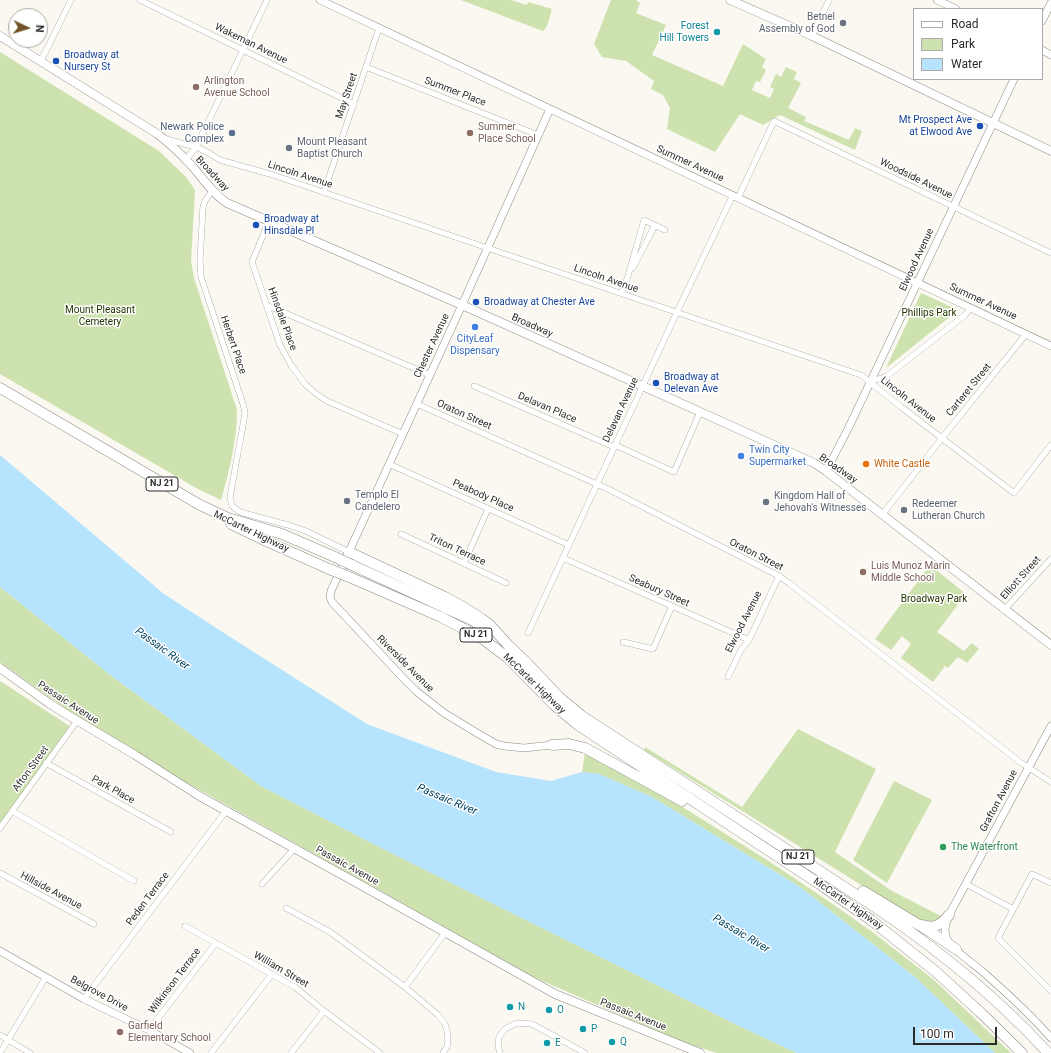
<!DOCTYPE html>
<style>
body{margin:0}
#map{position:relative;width:1051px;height:1053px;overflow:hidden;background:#faf8f0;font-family:Roboto,sans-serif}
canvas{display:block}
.legend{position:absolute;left:913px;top:8px;width:130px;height:72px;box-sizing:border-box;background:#fff;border:1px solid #abaaa9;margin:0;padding:5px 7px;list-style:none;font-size:12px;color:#2c2b28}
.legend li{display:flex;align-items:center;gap:8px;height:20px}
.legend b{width:20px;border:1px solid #abaaa9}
.north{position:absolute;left:8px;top:8px;width:40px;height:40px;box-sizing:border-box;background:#fff;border:1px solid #abaaa9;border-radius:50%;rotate:94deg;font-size:11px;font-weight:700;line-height:16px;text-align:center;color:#2c2b28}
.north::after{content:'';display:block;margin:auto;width:14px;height:18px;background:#705427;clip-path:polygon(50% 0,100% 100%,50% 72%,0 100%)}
.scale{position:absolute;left:913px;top:1027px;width:84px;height:18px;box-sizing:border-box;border:2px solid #2c2b28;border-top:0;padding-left:5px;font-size:12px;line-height:14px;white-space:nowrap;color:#2c2b28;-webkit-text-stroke:3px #fff;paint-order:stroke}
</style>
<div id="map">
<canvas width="1051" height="1053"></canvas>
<ul class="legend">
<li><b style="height:5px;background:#fff"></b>Road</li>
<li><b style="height:11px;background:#cde2ae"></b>Park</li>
<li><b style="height:11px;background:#b6e3fe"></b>Water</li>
</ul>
<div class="north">N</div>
<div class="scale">100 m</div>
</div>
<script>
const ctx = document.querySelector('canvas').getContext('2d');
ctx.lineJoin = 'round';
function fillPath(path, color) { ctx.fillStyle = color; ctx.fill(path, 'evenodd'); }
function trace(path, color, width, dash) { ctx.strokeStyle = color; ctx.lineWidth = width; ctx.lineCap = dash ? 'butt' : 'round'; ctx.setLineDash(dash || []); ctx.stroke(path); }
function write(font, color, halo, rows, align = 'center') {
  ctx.font = font + ' Roboto,sans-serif'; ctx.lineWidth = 3; ctx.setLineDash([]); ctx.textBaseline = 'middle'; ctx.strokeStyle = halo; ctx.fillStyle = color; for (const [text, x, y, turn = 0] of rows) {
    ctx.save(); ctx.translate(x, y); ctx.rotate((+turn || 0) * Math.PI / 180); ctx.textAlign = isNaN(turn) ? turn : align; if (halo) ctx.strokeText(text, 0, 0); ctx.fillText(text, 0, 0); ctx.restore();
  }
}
fillPath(new Path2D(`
 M461 0H511L527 5 528 2 552 9 547 26 543 31Z
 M611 0H636L640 3 636 13 666 25 652 55 723 86 743 44 766 59 762 67 766 70 760 82 756 81 752 90 770 98 774 89 770 87 776 74 781 77 786 67 797 72 794 79 801 83 788 108 806 117 804 121 849 140 855 128 862 131 855 150 780 115 763 125 740 114 715 152 667 129 670 108 663 95 651 89 654 81 626 61 602 57 594 44Z
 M0 52 159 151 186 177 195 190 191 261 194 278 237 410C237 441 229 471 221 500L198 489 0 374Z
 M921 293 956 309V312L886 368Z
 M930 565 966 594 937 632 964 651 972 643 979 649 967 663 958 657 948 668 945 666 933 682 901 658 911 644 902 636 891 650 875 639Z
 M0 587 109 674 261 786 737 1025 797 1053H717L682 1042 522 972 436 922 171 774 83 721 0 662Z
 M0 681 71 727 0 827Z
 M798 729 876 769 835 852 892 891 941 916 937 922 927 921 916 919 644 750 645 747 742 807Z
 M585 753 626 774 681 806 770 862 821 896 871 931 933 979 1011 1053H995L915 977 800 887 652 797 599 774 582 772Z
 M894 781 932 800 887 883 853 860Z`), '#cde2ae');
fillPath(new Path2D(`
 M0 455 164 594 227 635 367 724 496 772 551 781 582 772 599 774 652 797 800 887 915 977 995 1053H797L737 1025 389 852 261 786 109 674 0 587Z`), '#b6e3fe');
const minor = new Path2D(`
 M140 0 354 104
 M812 36 829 0
 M40 61 46 51 71 0
 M366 67 538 135
 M166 139 196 147 209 153 220 160 270 174 861 375 901 407 1014 493 1051 445
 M186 160 196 147 267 0
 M212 191 205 201 203 207 200 261 201 277 243 404 245 413 243 425 230 497 231 502 232 506 240 512 258 517 288 525 306 531 349 552
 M324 192 379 28
 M738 198 774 121 1051 253
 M269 221 252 262 280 345 291 365 305 384 315 393 327 401 403 434
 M633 268 655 225
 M622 293 627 279 644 220 665 230
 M266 305 430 375
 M870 382 887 376 965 315 971 308
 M474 386 614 447
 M417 404 608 489 779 576 789 583 1020 762 1051 782
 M615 445 674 472 700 412
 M389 464 569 545
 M882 515 942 438 1026 334
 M401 534 506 583
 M563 558 749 640
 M464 563 488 509
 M1005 609 1051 559
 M528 633 677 312 733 195
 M623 642 653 649 672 606
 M728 677 741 650 749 640 779 576
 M46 763 171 832
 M12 811 134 881
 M0 828 77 721
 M0 873 94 924
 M1051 883 1032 874 998 938 1051 991
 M262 884 294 849
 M966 884 1013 909
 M286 908 330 932 405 987 438 1015 445 1024 447 1031 448 1040 447 1047 443 1053
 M185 926 295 987 324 1011 380 1053
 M405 987 445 933
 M84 999 226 811
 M149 1030 216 943
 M0 1035 30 1053
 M0 1053 46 977
 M211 1053 272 974
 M291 1053 324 1011
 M500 1053 498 1046 499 1037 505 1029 517 1023 532 1024 585 1053`);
const tertiary = new Path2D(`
 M320 0 1051 346
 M937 0 956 9
 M1042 21 1051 3
 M1042 50 1051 55
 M550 109 462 305 331 591 330 597 332 602 404 679 416 691 444 713 477 733 496 744 504 746 524 748 552 745
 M826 471 848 429 1014 79
 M1051 726 949 915C946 923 943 931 947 939 951 949 974 964 983 972 1007 993 1030 1014 1051 1038
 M0 951 84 999 149 1030 190 1053`);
const secondary = new Path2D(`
 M730 0 812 36 1051 151
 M0 36 156 133C170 143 182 155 193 167 204 180 213 194 227 203L462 305 814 463 826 471 1051 645
 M0 668 50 704 71 717 135 755 201 797 357 883 555 994 700 1053`);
const motorway = new Path2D(`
 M0 388 200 505 228 518 282 534 335 557
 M231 524 264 540 329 569
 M349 552 445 597 465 608 482 619 490 625 508 645 527 663 559 697 582 716 878 909C940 951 998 998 1048 1053
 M352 565 474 621 480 626
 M347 576 441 617 483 639 508 658 553 704 578 725 821 885 871 920 935 971 980 1012 1022 1053
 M552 745 569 744 585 748 653 785 682 801
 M863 891 929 931 956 949
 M922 925C934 929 941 925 949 915`);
trace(minor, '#8d8b84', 6);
trace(tertiary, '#8d8b84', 8);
trace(secondary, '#8d8b84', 9);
trace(motorway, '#8d8b84', 11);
trace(minor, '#fff', 5.5);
trace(tertiary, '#fff', 7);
trace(secondary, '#fff', 8);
trace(motorway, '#fff', 10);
const motorwayBridge = new Path2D(`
 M335 557 352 565
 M329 569 347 576`);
trace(motorwayBridge, '#8d8b84', 11, []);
trace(motorwayBridge, '#fff', 10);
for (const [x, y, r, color] of [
 [843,23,4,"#6b7280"],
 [717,32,4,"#0f9aa8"],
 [56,61,4,"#1a4fb4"],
 [196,87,4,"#8d6e63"],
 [980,126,4,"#1a4fb4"],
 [232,133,4,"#5c6f8a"],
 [470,133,4,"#8d6e63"],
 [289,148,4,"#6b7280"],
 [256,225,4,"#1a4fb4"],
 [476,302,4,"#1a4fb4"],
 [475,327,4,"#3f7fe0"],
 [656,383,4,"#1a4fb4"],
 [741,456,4,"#3f7fe0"],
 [866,464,4,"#e8710a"],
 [347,501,4,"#6b7280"],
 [766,502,4,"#6b7280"],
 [904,510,4,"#6b7280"],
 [863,572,4,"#8d6e63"],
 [943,847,4,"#2e9e5b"],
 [510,1007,4,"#0f9aa8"],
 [549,1010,4,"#0f9aa8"],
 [583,1029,4,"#0f9aa8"],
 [120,1032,4,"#8d6e63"],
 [612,1042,4,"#0f9aa8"],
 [547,1043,4,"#0f9aa8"]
]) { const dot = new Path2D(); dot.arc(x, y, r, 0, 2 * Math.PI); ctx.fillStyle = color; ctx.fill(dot); trace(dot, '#fff', 1.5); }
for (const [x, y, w] of [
 [162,484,32],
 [476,635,32],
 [798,857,32]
]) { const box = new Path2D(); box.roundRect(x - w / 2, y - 7, w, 14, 3); ctx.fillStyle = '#fff'; ctx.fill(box); trace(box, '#2c2b28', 1); }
write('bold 9px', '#2c2b28', null, [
 ["NJ 21",162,484],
 ["NJ 21",476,635],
 ["NJ 21",798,857]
]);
write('10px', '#5b616d', '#fff', [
 ["Betnel",835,17,"right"],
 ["Assembly of God",835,29,"right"],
 ["Mount Pleasant",297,142],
 ["Baptist Church",297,154],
 ["Templo El",355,495],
 ["Candelero",355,507],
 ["Kingdom Hall of",774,496],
 ["Jehovah's Witnesses",774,508],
 ["Redeemer",912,504],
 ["Lutheran Church",912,516]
], 'left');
write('10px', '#0d838f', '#fff', [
 ["Forest",709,26,"right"],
 ["Hill Towers",709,38,"right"],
 ["N",518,1007],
 ["O",557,1010],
 ["P",591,1029],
 ["Q",620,1042],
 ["E",555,1043]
], 'left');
write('10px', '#2c2b28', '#fff', [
 ["Wakeman Avenue",251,44,26],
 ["Summer Place",455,92,21],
 ["May Street",347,96,-71],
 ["Summer Avenue",690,164,25],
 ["Broadway",212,174,47],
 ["Lincoln Avenue",300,175,18],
 ["Woodside Avenue",916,179,26],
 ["Elwood Avenue",917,260,-65],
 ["Lincoln Avenue",606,279,19],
 ["Summer Avenue",983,302,25],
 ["Hinsdale Place",282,319,70],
 ["Broadway",532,326,24],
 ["Herbert Place",233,345,71],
 ["Chester Avenue",432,346,-65],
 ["Carteret Street",969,390,-51],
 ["Lincoln Avenue",908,400,38],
 ["Delavan Place",547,408,23],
 ["Delavan Avenue",621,410,-65],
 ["Oraton Street",464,415,24],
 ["Broadway",838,469,35],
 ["Peabody Place",483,496,24],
 ["McCarter Highway",251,532,26],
 ["Triton Terrace",457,550,25],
 ["Oraton Street",756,555,27],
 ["Elliott Street",1021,578,-48],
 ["Seabury Street",659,591,24],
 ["Elwood Avenue",744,622,-63],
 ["Riverside Avenue",405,664,45],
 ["McCarter Highway",534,684,44],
 ["Passaic Avenue",68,703,33],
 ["Afton Street",31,769,-54],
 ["Park Place",113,790,29],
 ["Grafton Avenue",999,801,-62],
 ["Passaic Avenue",347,866,29],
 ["Hillside Avenue",51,891,28],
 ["Peden Terrace",148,899,-53],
 ["McCarter Highway",848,904,35],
 ["William Street",281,970,30],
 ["Wilkinson Terrace",175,981,-53],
 ["Belgrove Drive",99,994,28],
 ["Passaic Avenue",633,1015,22]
]);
write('10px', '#164399', '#fff', [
 ["Broadway at",64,55],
 ["Nursery St",64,67],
 ["Mt Prospect Ave",972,120,"right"],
 ["at Elwood Ave",972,132,"right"],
 ["Broadway at",264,219],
 ["Hinsdale Pl",264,231],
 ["Broadway at Chester Ave",484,302],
 ["Broadway at",664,377],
 ["Delevan Ave",664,389]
], 'left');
write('10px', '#785e54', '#fff', [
 ["Arlington",204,81],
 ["Avenue School",204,93],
 ["Summer",478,127],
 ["Place School",478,139],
 ["Luis Munoz Marin",871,566],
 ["Middle School",871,578],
 ["Garfield",128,1026],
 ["Elementary School",128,1038]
], 'left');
write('10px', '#4e5e75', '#fff', [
 ["Newark Police",224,127],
 ["Complex",224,139]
], 'right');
write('10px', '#253500', '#fff', [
 ["Mount Pleasant",100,310],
 ["Cemetery",100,322],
 ["Phillips Park",929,313],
 ["Broadway Park",934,599]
]);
write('10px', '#366cbe', '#fff', [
 ["CityLeaf",475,339],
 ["Dispensary",475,351],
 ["Twin City",749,450,"left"],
 ["Supermarket",749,462,"left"]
]);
write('10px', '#c56008', '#fff', [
 ["White Castle",874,464]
], 'left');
write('10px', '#27864d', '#fff', [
 ["The Waterfront",951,847]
], 'left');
write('italic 11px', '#00425f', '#fff', [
 ["Passaic River",162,649,36],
 ["Passaic River",447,800,23],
 ["Passaic River",741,934,31]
]);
</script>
